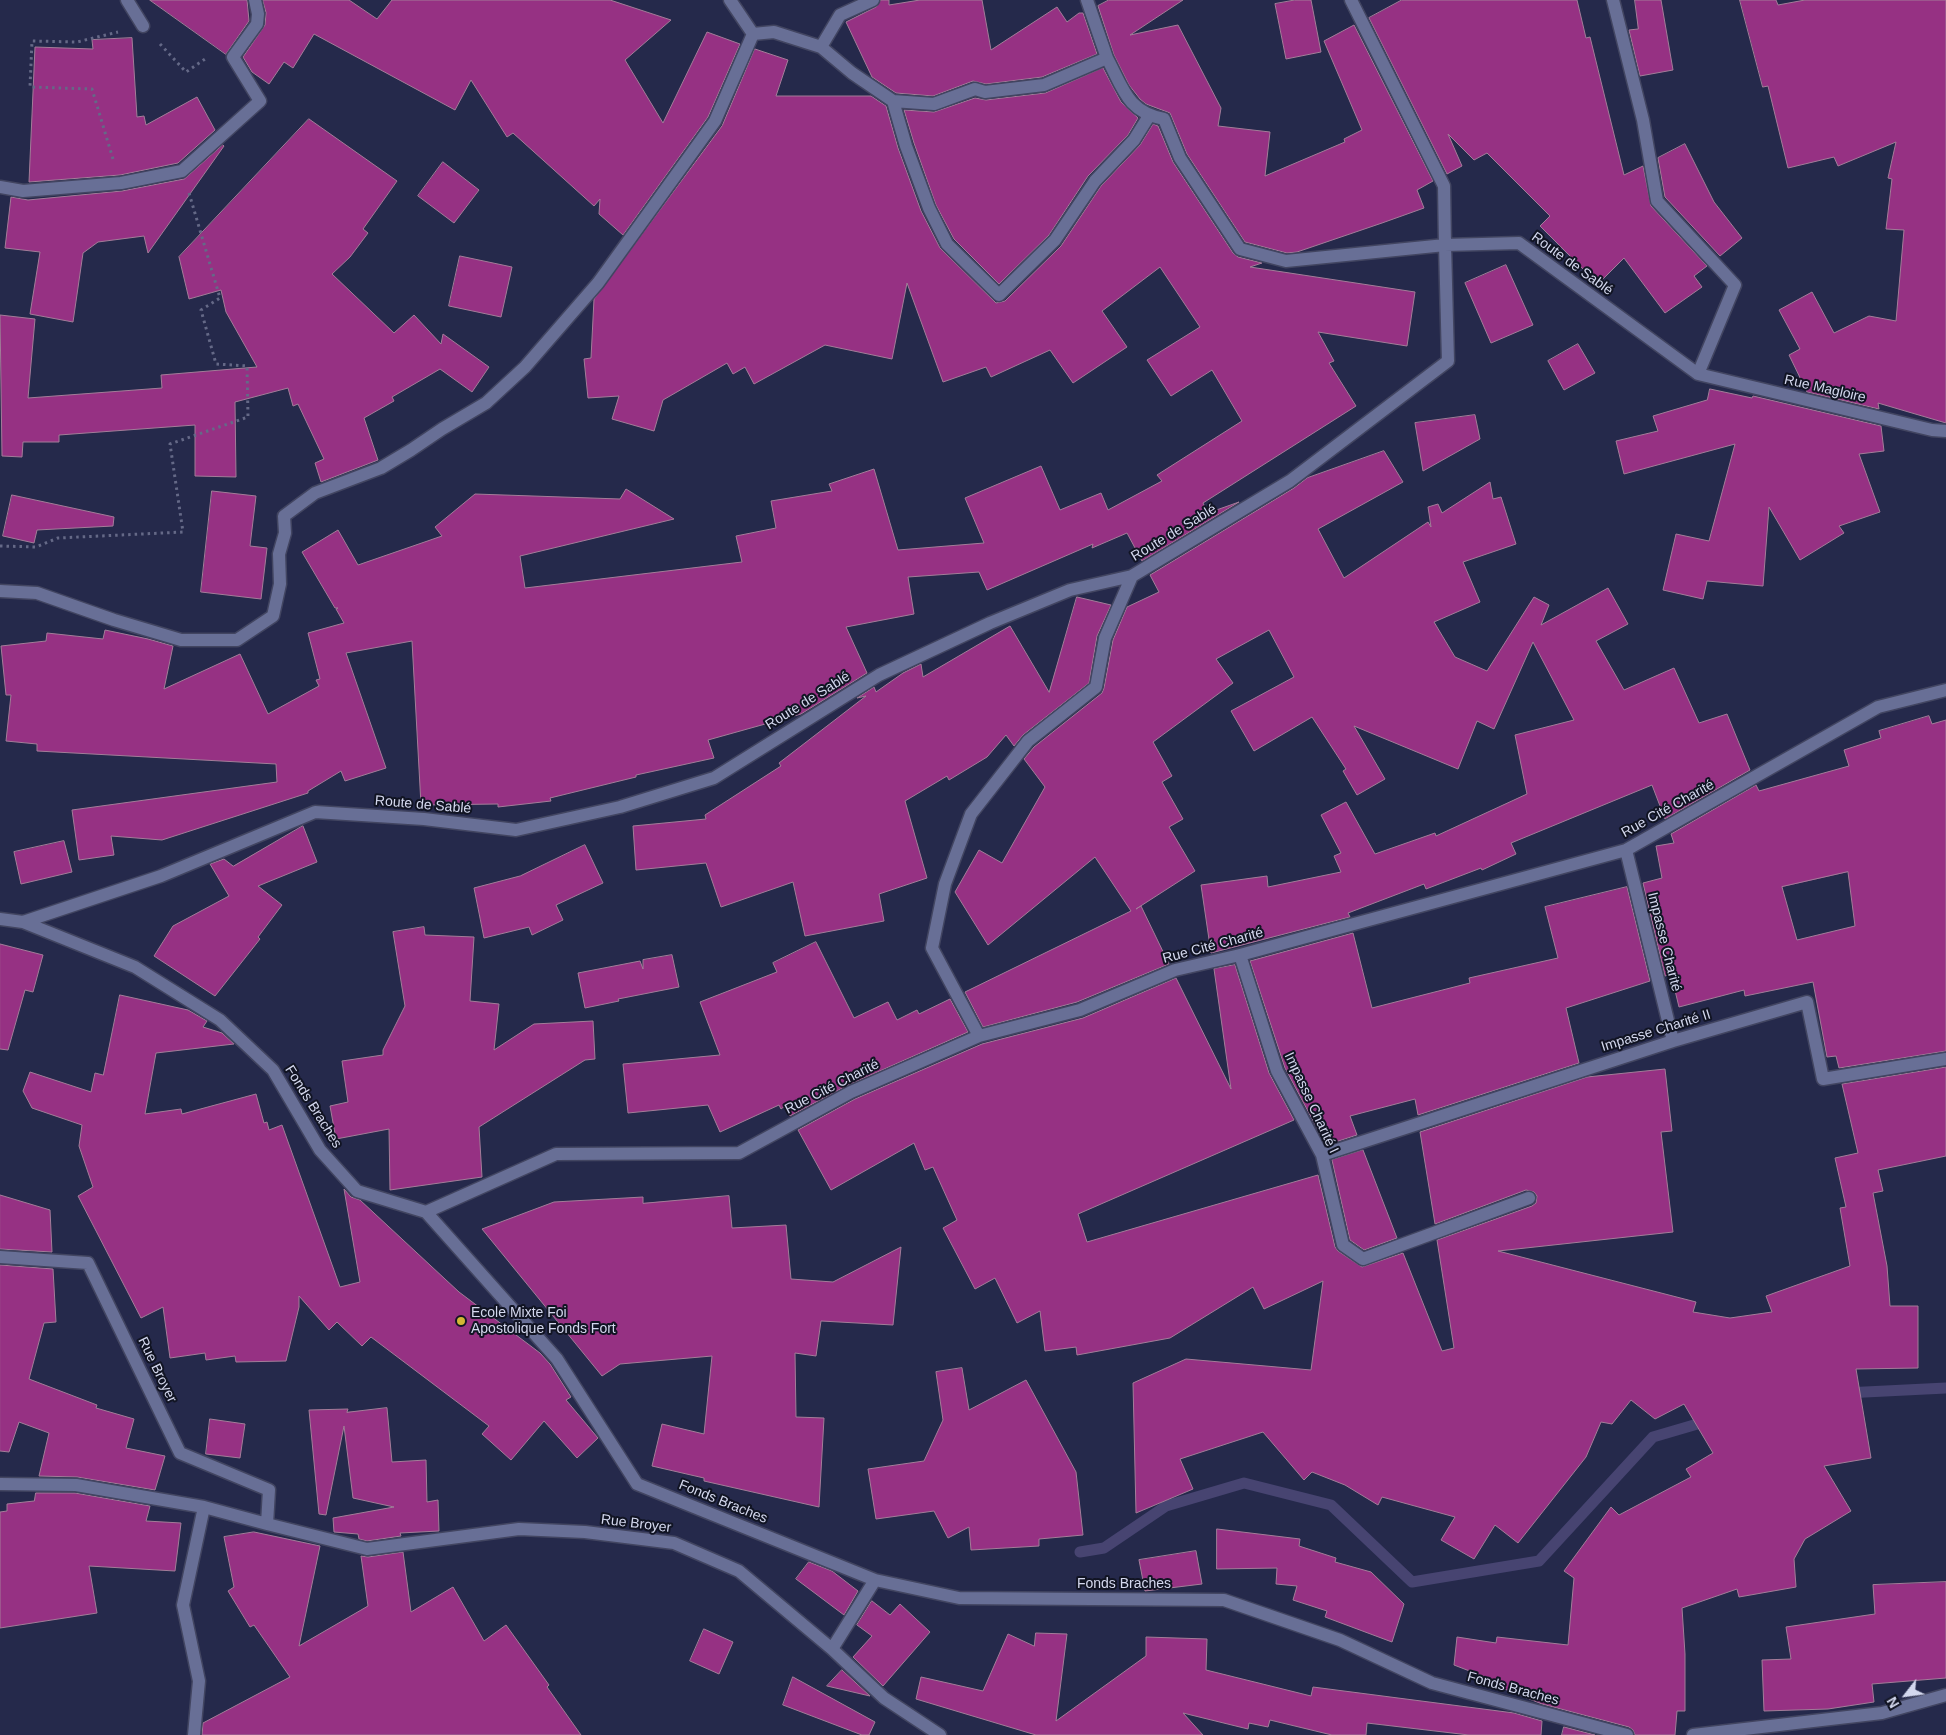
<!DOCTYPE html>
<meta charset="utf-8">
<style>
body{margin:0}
#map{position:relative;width:1946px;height:1735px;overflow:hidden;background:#25294b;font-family:Arial,sans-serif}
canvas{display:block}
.north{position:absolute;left:1881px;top:1670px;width:50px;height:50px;-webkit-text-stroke:4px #111423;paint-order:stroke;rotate:240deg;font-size:14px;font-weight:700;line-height:20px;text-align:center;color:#d4d8ee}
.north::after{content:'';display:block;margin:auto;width:18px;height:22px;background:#d4d8ee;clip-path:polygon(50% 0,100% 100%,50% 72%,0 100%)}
</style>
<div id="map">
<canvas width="1946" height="1735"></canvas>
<div class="north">N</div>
</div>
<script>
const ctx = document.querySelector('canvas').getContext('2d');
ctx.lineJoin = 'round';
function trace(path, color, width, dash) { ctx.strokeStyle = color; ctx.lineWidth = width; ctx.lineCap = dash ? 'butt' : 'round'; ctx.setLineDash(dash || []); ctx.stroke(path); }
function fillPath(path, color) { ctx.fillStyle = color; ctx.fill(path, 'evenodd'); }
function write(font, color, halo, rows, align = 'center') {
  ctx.font = font + ' Arial,sans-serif'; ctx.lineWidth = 4; ctx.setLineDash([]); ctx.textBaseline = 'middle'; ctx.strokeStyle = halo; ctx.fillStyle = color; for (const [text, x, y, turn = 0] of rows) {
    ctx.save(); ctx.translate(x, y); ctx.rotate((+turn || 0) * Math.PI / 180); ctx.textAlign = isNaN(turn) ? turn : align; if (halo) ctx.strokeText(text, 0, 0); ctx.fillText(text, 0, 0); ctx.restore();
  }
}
trace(new Path2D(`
 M1845 1393 1946 1388
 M1080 1552 1104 1548 1166 1506 1244 1483 1331 1505 1412 1582 1539 1561 1653 1437 1711 1420`), '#474471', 11);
const building = new Path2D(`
 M150 0H247L249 21 226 54Z
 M263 0H349L377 19 392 0H610L671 20 625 60 663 123 707 32 740 44 708 117 623 235 599 214 600 199 594 206 513 133 507 137 471 80 455 110 314 34 293 68 284 62 269 84 252 72 243 57 265 25 266 13Z
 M881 0H889V5L920 0H982L991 50 1057 7 1067 22 1079 13H1083L1097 54 1042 77 986 84 973 81 933 96 896 93 872 77 846 22 876 7Z
 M1109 0H1183L1130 35 1178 25 1221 108 1218 126 1270 132 1265 176 1345 142 1344 139 1362 130 1324 41 1354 25 1433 181 1417 190 1424 208 1382 223 1297 252 1287 253 1245 242 1187 154 1170 113 1146 104 1140 99 1129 85 1114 55 1098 6Z
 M1295 0H1311L1321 52 1286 59 1275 4Z
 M1402 0H1577L1586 38 1590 37 1624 175 1643 166 1651 206 1707 266 1694 276 1702 287 1665 313 1624 258 1598 284 1540 226 1550 216 1487 153 1474 160 1448 134 1462 166 1447 174 1369 18Z
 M1635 0H1661L1673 70 1640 76 1629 30 1638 29Z
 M1740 0H1776L1778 5 1805 0H1946V423L1878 403 1879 409 1807 392 1789 355 1800 349 1779 310 1812 292 1834 333 1869 316 1896 321 1904 230 1886 229 1892 179 1888 178 1896 142 1838 166 1834 157 1788 168 1768 86 1763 87Z
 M132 38 137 117 144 116 146 125 197 97 215 130 178 163 120 175 29 182 35 47 93 49 92 40Z
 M755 49 788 60 776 96H871L886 106 898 148 921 211 940 248 996 303 1005 301 1061 246 1101 186 1140 145 1153 124 1158 126 1173 162 1233 253 1238 257 1262 263 1250 267 1415 292 1407 346 1318 332 1334 361 1329 363 1356 406 1203 503 1208 513 1239 502 1142 561 1127 533 1092 548 1093 544 987 590 979 572 908 577 914 614 846 627 867 673 801 714 708 740 714 758 636 775V777L550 798 551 801 498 807V804L421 805 412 641 346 653 386 768 345 781 341 771 308 791V793L162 840 111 836 114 855 79 860 72 810 277 782 276 764 37 751V744L6 741 11 695H6L1 646 46 641 47 633 103 639 105 630 148 639 173 646 164 689 240 654 268 714 319 686 316 680 320 679 308 633 344 623 336 609 338 608H335L302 552 338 530 358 565 442 536 435 527 475 494 620 499 626 489 674 519 520 556 525 588 742 562 736 536 776 528 771 501 832 491 829 484 874 469 898 550 984 543 965 498 1041 466 1060 510 1101 493 1108 510 1162 481 1157 475 1242 421 1212 370 1171 396 1147 360 1200 327 1160 267 1102 311 1127 347 1073 383 1050 350 991 377 986 367 943 382 907 283 892 359 825 345 754 384 745 367 733 374 727 363 663 400 654 431 612 419 619 396 588 398 584 359 591 358 594 299 722 126Z
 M1103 68 1121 102 1138 118 1128 135 1088 176 1049 235 999 284 954 239 936 205 914 143 904 110 934 112 975 98 986 100 1045 93Z
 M309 119 397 181 363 229 368 233 350 257 332 274 394 333 414 315 441 344 443 334 489 367 472 392 440 369 392 397 394 401 364 418 378 460 321 482 315 463 324 459 298 404 293 406 288 388 235 402 236 477 195 476V425L59 435V442H23L22 457 2 456 0 315 35 319 28 398 162 388 161 375 257 367 226 312 221 290 189 299 179 257Z
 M1685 144 1714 202 1742 238 1720 256 1665 197 1658 158Z
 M223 145 224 146 148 253 144 236 98 242 83 253 73 322 30 314 40 252 5 248 11 197 28 200 122 191 184 179Z
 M443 162 479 190 454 223 418 196Z
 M460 256 512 267 501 317 449 306Z
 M1506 265 1533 325 1491 343 1465 283Z
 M1578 344 1595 373 1564 390 1548 361Z
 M1710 389 1752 398 1753 396 1881 426 1884 451 1859 454 1880 512 1839 526 1844 533 1800 560 1769 507 1763 586 1707 581 1703 599 1663 590 1676 534 1709 541 1735 444 1624 474 1616 441 1658 431 1653 416 1707 400Z
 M1475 415 1480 439 1423 471 1415 423Z
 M1384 451 1403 482 1318 529 1344 578 1428 522 1431 527 1428 507 1438 504 1442 513 1490 482 1493 499 1501 497 1516 544 1463 562 1480 602 1434 622 1455 657 1487 671 1534 597 1549 605 1541 625 1608 588 1628 624 1596 641 1624 690 1674 668 1699 723 1727 714 1750 770 1665 819 1652 785 1511 843 1516 854 1482 870 1481 868 1426 889 1424 884 1348 913 1350 917 1211 953 1201 885 1267 876 1268 887 1341 872 1334 856 1341 853 1321 815 1346 802 1375 854 1435 833 1436 836 1527 794 1515 735 1574 720 1533 642 1494 729 1477 721 1458 769 1354 726 1385 779 1357 795 1343 771 1346 769 1312 717 1254 751 1231 711 1294 677 1269 630 1216 659 1233 683 1153 742 1172 776 1162 782 1183 819 1169 827 1195 871 1136 909 1141 906 1169 964 1077 1002 983 1027 965 992 1131 911 1095 857 988 945 955 892 979 850 1002 863 1045 787 1024 759 1034 747 1102 693 1104 688 1113 640 1127 607 1159 592 1150 575 1294 488 1307 478Z
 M212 491 256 496 250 546 267 548 261 599 201 592Z
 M12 495 114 517 113 526 37 530 34 543 3 536Z
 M1077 597 1111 605 1097 636 1089 683 1023 735 1014 746 1006 735 987 757 949 780 947 776 905 801 927 878 879 894 884 921 805 936 793 882 721 907 706 863 636 870 633 826 706 819 705 815 781 766 779 763 866 696 857 698 874 687 876 692 903 673 921 664 923 677 1010 626 1049 692Z
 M1929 716 1932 724 1946 720V1051L1839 1068 1836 1056 1827 1057 1813 982 1745 996 1744 990 1679 1007 1671 974 1665 976 1643 883 1662 878 1656 846 1674 843 1671 834 1756 785 1759 791 1849 766 1844 750 1881 738 1879 731ZM1848 872 1855 926 1797 940 1782 887Z
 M303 826 317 862 258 886 282 905 258 937 260 939 215 996 154 956 173 926 229 896 210 864 224 859 233 866Z
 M64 841 72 872 21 884 14 852Z
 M585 845 603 883 556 905 563 920 532 935 529 927 484 938 474 888 520 876Z
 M1627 887 1650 981 1566 1008 1579 1063 1418 1115 1415 1099 1350 1116 1357 1135 1326 1145 1285 1068 1250 961 1353 933 1372 1008 1470 983 1469 978 1558 958 1545 907Z
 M424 927 425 935 474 937 470 1001 499 1004 494 1050 534 1024 593 1021 595 1059 585 1060 479 1127 482 1177 390 1190 389 1129 336 1139 330 1106 348 1102 342 1061 383 1055V1050L405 1006 393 932Z
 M816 942 854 1018 888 1002 897 1020 917 1010 919 1014 950 999 968 1032 848 1085 790 1116 785 1106 781 1109 779 1105 720 1132 708 1105 628 1113 623 1064 720 1055 700 1002 777 972 773 963Z
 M0 944 43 955 33 992 25 990 8 1050 0 1049Z
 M672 955 679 987 618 999 619 1001 585 1008 578 973 640 961 643 969V960Z
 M1235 965 1269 1073 1294 1120 1078 1214 1087 1242 1318 1175 1335 1247 1338 1251 1362 1267 1403 1253 1442 1351 1454 1348 1437 1240 1532 1206 1536 1203 1537 1196 1534 1192 1526 1190 1435 1224 1420 1132 1587 1077 1665 1069 1672 1131 1661 1132 1673 1232 1498 1251 1696 1302 1693 1312 1730 1318 1772 1312 1766 1296 1850 1266 1840 1208 1846 1207 1835 1158 1858 1153 1842 1084 1946 1067V1156L1878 1170 1883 1191 1873 1193 1887 1266 1890 1306H1918V1368L1856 1369 1871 1458 1824 1466 1851 1511 1805 1539 1794 1559 1796 1587 1739 1597 1737 1589 1682 1608 1685 1654V1711H1677L1675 1735H1635L1633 1730 1629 1727 1542 1704 1492 1684 1493 1680 1454 1665 1457 1637 1496 1643 1497 1637 1568 1645 1574 1578 1564 1571 1611 1507 1619 1515 1691 1477 1686 1469 1713 1453 1684 1404 1655 1419 1631 1400 1612 1424 1601 1422 1586 1457 1518 1543 1495 1525 1474 1559 1441 1540 1455 1517 1382 1497 1378 1505 1345 1485 1312 1472 1304 1480 1263 1432 1180 1459 1193 1489 1136 1513 1133 1383 1186 1359 1311 1370 1323 1281 1264 1309 1253 1287 1170 1338 1077 1355 1076 1347 1045 1351 1040 1311 1017 1323 995 1278 975 1289 943 1228 957 1220 933 1167 925 1170 914 1143 831 1190 798 1130 855 1099 982 1044 1083 1018 1176 978 1231 1089 1214 969Z
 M120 995 188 1010 207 1021 203 1027 222 1033 234 1044 156 1053 145 1114 181 1109 182 1114 256 1094 264 1123 267 1122 269 1130 282 1125 340 1287 360 1282 344 1189 351 1197 360 1200 459 1292 540 1353 550 1364 571 1397 566 1400 598 1438 577 1458 544 1421 511 1460 482 1434 489 1426 371 1337 362 1346 337 1322 329 1330 299 1296V1307L286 1361 236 1362 235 1356 206 1360 205 1353 170 1358 163 1307 141 1318 78 1196 93 1187 79 1146 82 1125 32 1108 23 1091 30 1072 91 1092 95 1073 103 1075Z
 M1363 1150 1397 1238 1364 1250 1350 1240 1332 1160Z
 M0 1195 50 1210 52 1252 0 1249Z
 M729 1196 732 1228 786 1225 791 1279 833 1282 901 1247 893 1325 821 1321 816 1356 795 1353 796 1417 824 1418 819 1507 704 1481V1478L652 1466 662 1424 704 1434 712 1356 620 1364 602 1376 482 1229 554 1202 643 1197V1203Z
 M0 1265 53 1269 56 1322 44 1323 29 1379 97 1405 96 1408 134 1419 126 1448 165 1456 155 1490 77 1477 39 1476 49 1433 19 1422 9 1452 0 1451Z
 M962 1368 969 1410 1026 1380 1076 1472 1083 1535 1039 1539V1546L971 1550 969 1527 948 1538 934 1511 876 1519 868 1469 924 1461 943 1420 936 1372Z
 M387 1408 392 1462 426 1460 427 1502 438 1500 439 1531 400 1533 401 1536 367 1541 359 1539 358 1534 334 1532 333 1518 394 1507 353 1498 344 1426 326 1515 319 1514 309 1410 348 1409 347 1412Z
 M210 1419 245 1424 240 1458 206 1454Z
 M36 1493H75L150 1506 146 1521 181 1523 175 1571 89 1566 97 1613 0 1628V1512L7 1511V1504L34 1501Z
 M1217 1529 1300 1539 1299 1546 1336 1558 1335 1562 1371 1572 1404 1604 1392 1642 1325 1617 1327 1611 1293 1600 1297 1586 1276 1584 1277 1568 1217 1569Z
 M254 1532 320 1546 299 1646 368 1606 361 1556 368 1557 403 1552 411 1612 453 1587 484 1641 506 1625 549 1685 547 1687 581 1735H202L203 1723 290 1677 254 1625 250 1627 228 1591 234 1587 224 1537Z
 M1196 1551 1202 1584 1145 1591 1139 1560Z
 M809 1562 832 1571 858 1591 844 1615 796 1579Z
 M1946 1582V1678L1872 1684 1874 1702 1828 1709 1764 1711 1762 1660 1791 1659 1786 1627 1875 1614 1873 1585Z
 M872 1601 890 1615 900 1604 930 1632 883 1686 853 1657 872 1636 857 1625Z
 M704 1629 733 1642 719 1674 690 1661Z
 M1036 1633 1067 1634 1056 1721 1146 1656V1637L1207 1639 1206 1670 1311 1696 1313 1687 1514 1713 1542 1721 1541 1735H1469L1367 1723 1366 1735H1332L1270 1720 1268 1727 1249 1723 1248 1729 1183 1713 1203 1735H1036L916 1699 921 1677 983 1691 1008 1634 1034 1646Z
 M842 1670 870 1696 827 1686Z
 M793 1677 875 1722 869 1735H862L783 1705Z
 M1564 1727 1595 1735H1562Z`);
fillPath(building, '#963183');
trace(building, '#a37d99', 1);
const street = new Path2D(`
 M127 0 143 26
 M730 0 753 34
 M1087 0 1107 58
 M753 34 774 32 821 47 840 15 873 0
 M821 47 852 73 893 101 934 104 975 89 985 92 1044 85 1107 58C1123 88 1127 112 1164 119L1180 158 1240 249 1286 261 1445 245 1444 186 1351 0
 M893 101 906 146 929 208 947 244 999 295 1055 240 1095 181 1134 140 1149 116
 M0 187 23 191 121 183 182 171 260 101 233 57 257 24 258 14 255 0
 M1698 374 1932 430 1946 431
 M0 591 37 593 114 620 181 640H237L273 616 280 584 279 554 285 533 284 516 315 493 381 468 411 450 442 429 486 403 525 367 598 283 715 121 753 34
 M1626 850 1673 1041
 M0 919 23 922 135 967 220 1020 273 1070 320 1150 357 1191 426 1212 557 1359 637 1484 875 1580 959 1598 1224 1600 1340 1640 1432 1683 1627 1735
 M23 922 161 876 315 812 424 819 516 830 620 807 714 778 879 675 990 623 1070 590 1132 576 1290 481 1448 361 1445 245 1519 243 1698 374 1735 285 1657 201 1643 120 1613 0
 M1240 955 1277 1071 1322 1155 1343 1245 1363 1259 1529 1198
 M979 1036 932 948 945 884 971 814 1028 741 1096 687 1105 638 1132 576
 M1322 1155 1673 1041 1807 1002 1823 1079 1946 1059
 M426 1212 556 1154 739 1153 851 1092 979 1036 1080 1010 1175 970 1240 955 1626 850 1878 707 1946 690
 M0 1257 88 1263 180 1453 269 1490 267 1524 367 1549 519 1529 585 1532 674 1543 739 1571 832 1649 884 1698 940 1735
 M0 1484 76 1485 204 1507 267 1524
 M832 1649 875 1580
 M194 1735 199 1681 183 1605 204 1507
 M1693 1735 1882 1713 1946 1695`);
trace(street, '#424561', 15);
trace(new Path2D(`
 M160 44 186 72 208 57
 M113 159 92 89 30 87 32 41 77 42 118 32
 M0 546 36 547 58 538 183 532 170 444 248 417 247 366 216 364 201 310 220 298 189 193`), '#656987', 3, [2.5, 4]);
trace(street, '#686f96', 12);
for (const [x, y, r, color] of [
 [461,1321,5,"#d3b635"]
]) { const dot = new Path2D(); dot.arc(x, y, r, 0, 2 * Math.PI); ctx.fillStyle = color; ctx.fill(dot); trace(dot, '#111423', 2); }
write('14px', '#d4d8ee', '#111423', [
 ["Route de Sablé",1572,264,36],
 ["Rue Magloire",1825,389,13],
 ["Route de Sablé",1174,533,-31],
 ["Route de Sablé",808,701,-32],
 ["Route de Sablé",423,805,5],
 ["Rue Cité Charité",1668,809,-29],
 ["Impasse Charité",1664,942,76],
 ["Rue Cité Charité",1213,946,-15],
 ["Impasse Charité II",1656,1031,-17],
 ["Rue Cité Charité",832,1087,-27],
 ["Impasse Charité I",1311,1103,65],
 ["Fonds Braches",313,1107,58],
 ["Rue Broyer",157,1370,64],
 ["Fonds Braches",723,1502,22],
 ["Rue Broyer",636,1524,7],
 ["Fonds Braches",1124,1584],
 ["Fonds Braches",1513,1689,15]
]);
write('14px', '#d4d8ee', '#111423', [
 ["Ecole Mixte Foi",471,1313],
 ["Apostolique Fonds Fort",471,1329]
], 'left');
</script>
